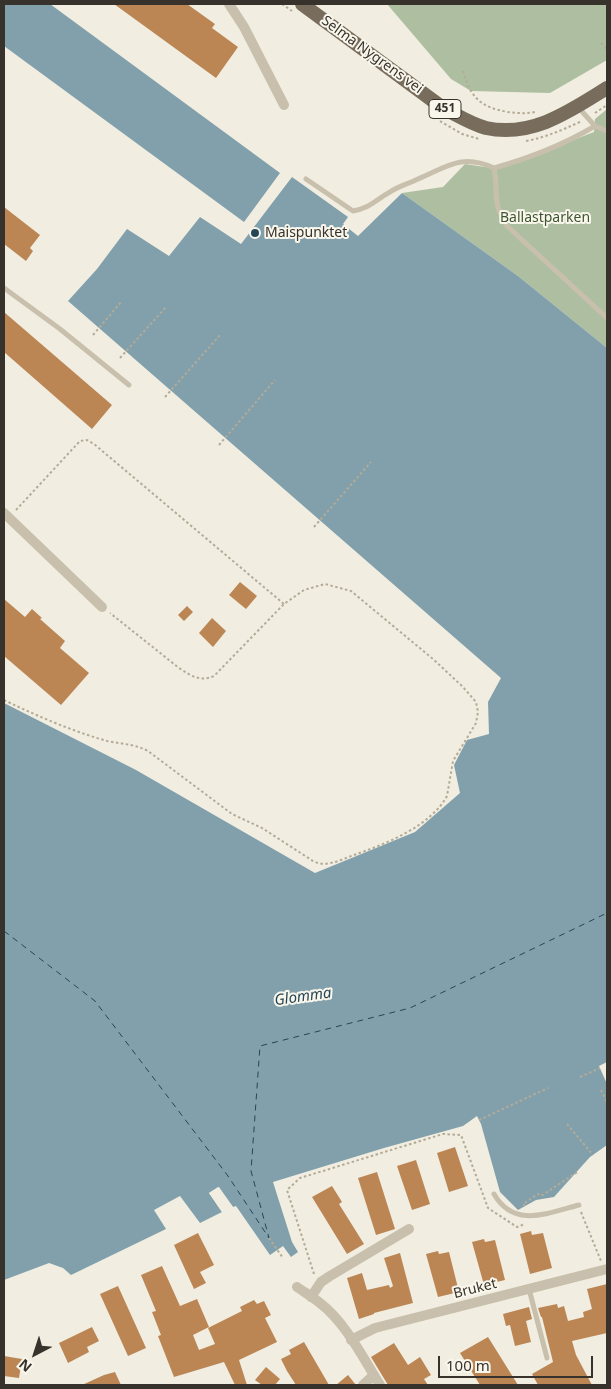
<!DOCTYPE html>
<style>
body{margin:0}
#map{position:relative;width:611px;height:1389px;overflow:hidden;background:#f1ede0;font-family:"Noto Sans",sans-serif}
canvas{display:block}
.frame{position:absolute;inset:0;border:5px solid #37322b;pointer-events:none}
.north{position:absolute;left:10px;top:1329px;width:50px;height:50px;-webkit-text-stroke:4px #f9f6ec;paint-order:stroke;rotate:220deg;font-size:14px;font-weight:700;line-height:20px;text-align:center;color:#37322b}
.north::after{content:'';display:block;margin:auto;width:18px;height:22px;background:#37322b;clip-path:polygon(50% 0,100% 100%,50% 72%,0 100%)}
.scale{position:absolute;left:438px;top:1356px;width:155px;height:22px;box-sizing:border-box;border:2px solid #37322b;border-top:0;padding-left:6px;font-size:15px;line-height:18px;white-space:nowrap;color:#37322b;-webkit-text-stroke:4px #f9f6ec;paint-order:stroke}
</style>
<div id="map">
<canvas width="611" height="1389"></canvas>
<div class="frame"></div>
<div class="north">N</div>
<div class="scale">100 m</div>
</div>
<script>
const ctx = document.querySelector('canvas').getContext('2d');
ctx.lineJoin = 'round';
function fillPath(path, color) { ctx.fillStyle = color; ctx.fill(path, 'evenodd'); }
function trace(path, color, width, dash) { ctx.strokeStyle = color; ctx.lineWidth = width; ctx.lineCap = dash ? 'butt' : 'round'; ctx.setLineDash(dash || []); ctx.stroke(path); }
function write(font, color, halo, rows, align = 'center') {
  ctx.font = font + ' "Noto Sans",sans-serif'; ctx.lineWidth = 4; ctx.setLineDash([]); ctx.textBaseline = 'middle'; ctx.strokeStyle = halo; ctx.fillStyle = color; for (const [text, x, y, turn = 0] of rows) {
    ctx.save(); ctx.translate(x, y); ctx.rotate((+turn || 0) * Math.PI / 180); ctx.textAlign = isNaN(turn) ? turn : align; if (halo) ctx.strokeText(text, 0, 0); ctx.fillText(text, 0, 0); ctx.restore();
  }
}
fillPath(new Path2D(`
 M387 4H607V60L550 93 471 91 451 79Z
 M607 109V348L518 276 402 193 443 187 465 164 498 169 594 132 595 119Z`), '#aebfa1');
fillPath(new Path2D(`
 M4 4H50L280 173 244 222 4 46Z
 M292 177 348 217 343 224 358 236 402 193 518 276 607 348V1062L599 1066 607 1084V1145L590 1157 554 1197 536 1200 518 1210 500 1192 481 1124 477 1116 463 1126 384 1148 273 1182 292 1242 298 1252 291 1257 283 1246 270 1255 236 1206 233 1207 218 1187 209 1193 222 1212 200 1223 180 1196 154 1210 166 1229 71 1275 63 1268 49 1263 4 1280V703L136 770 315 873 415 832 460 793 454 765 467 740 489 734 488 702 501 678 68 301 97 269 127 229 169 256 200 217 241 244Z`), '#81a0ac');
fillPath(new Path2D(`
 M219 1187 233 1207 230 1208 218 1190 213 1193 224 1211 222 1212 209 1193Z`), '#f1ede0');
trace(new Path2D(`
 M4 931 95 1001 228 1176 269 1238 251 1171 260 1046 410 1008 607 913`), '#244656', 1, [6, 5]);
fillPath(new Path2D(`
 M114 4H187L215 24 212 28 238 47 216 78Z
 M4 207 40 235 30 248 33 251 26 261 4 244Z
 M4 312 112 405 92 429 4 352Z
 M240 582 257 596 246 609 229 595Z
 M4 599 25 617 32 609 42 618 40 619 65 641 60 648 89 673 61 705 4 656Z
 M187 606 193 612 184 621 178 615Z
 M212 618 226 631 213 647 199 633Z
 M455 1147 468 1186 449 1192 437 1153Z
 M416 1160 430 1204 412 1210 397 1166Z
 M377 1172 395 1229 376 1235 358 1178Z
 M332 1186 342 1202 339 1204 364 1244 347 1254 312 1197Z
 M531 1231 532 1235 543 1233 552 1268 530 1274 520 1234Z
 M198 1233 214 1265 200 1272 206 1283 194 1289 174 1245Z
 M484 1239 485 1242 495 1240 505 1280 484 1285 472 1242Z
 M438 1251 439 1254 449 1252 459 1292 438 1297 426 1254Z
 M400 1253 413 1303 374 1313V1314L359 1319 347 1278 362 1273 367 1290 389 1285 390 1288 393 1286 384 1258Z
 M162 1266 180 1306 197 1299 209 1327 193 1335 199 1350 215 1344 208 1328 242 1311 240 1307 254 1300 257 1304 264 1301 271 1315 265 1318 277 1342 239 1360 247 1385H235L224 1362 174 1377 158 1336 161 1335 152 1312 156 1311 141 1275Z
 M607 1284V1333L572 1341 576 1355 592 1385H538L532 1374 553 1362 542 1317H541L538 1308 557 1304 558 1308 564 1306 568 1321 584 1317 583 1312 592 1309 587 1289Z
 M118 1286 146 1348 128 1356 100 1294Z
 M529 1307 532 1319 526 1321 531 1342 515 1346 510 1325 506 1326 503 1314Z
 M92 1327 99 1341 87 1347 89 1352 68 1363 59 1343Z
 M488 1337 518 1385H480L460 1353Z
 M304 1342 329 1385H296L287 1371 281 1359 291 1354 289 1350Z
 M394 1343 408 1365 420 1357 431 1375 424 1379 428 1385H388L371 1357Z
 M4 1356 22 1359 19 1378 4 1376Z
 M266 1367 280 1379 275 1385H262L255 1380Z
 M115 1372 121 1385H82L104 1375Z
 M348 1375 356 1385H336Z`), '#bb8654');
trace(new Path2D(`
 M282 4 292 11
 M601 43 607 50
 M463 71C471 98 480 107 508 112 517 113 526 114 535 112
 M595 113 607 105
 M440 121 462 134 479 139
 M526 141C547 137 562 130 582 121
 M93 335 122 301
 M120 358 166 307
 M165 397 221 334
 M219 445 275 380
 M16 510 80 441 87 440 94 444 284 604
 M314 527 371 462
 M4 700C37 716 72 731 107 741 121 744 135 744 148 751L232 814 262 828 313 861C326 868 340 860 354 855 385 844 430 827 447 796L453 761 476 723 478 712 476 702 463 687 433 659 351 591 325 584 304 590 284 604 214 676C200 682 191 676 179 668L110 613
 M580 1077 600 1068
 M601 1090 607 1102
 M479 1120 548 1088
 M567 1124 593 1155
 M525 1206 523 1204 538 1194 541 1196 579 1171
 M581 1212 601 1261
 M269 1238 283 1258
 M314 1274 287 1190 300 1178 443 1134 461 1135 488 1208 517 1227 525 1224`), '#b4ab97', 2, [2.5, 2.5]);
trace(new Path2D(`
 M578 107 595 126
 M607 131 595 126C563 145 530 158 494 168 499 192 491 202 507 226L607 318
 M306 179 353 211C371 208 375 200 390 192 399 186 408 184 418 179 447 167 461 153 494 168
 M4 288 60 329 129 385
 M494 1194C514 1229 548 1213 579 1205
 M529 1289 547 1358`), '#c8c0ad', 5);
trace(new Path2D(`
 M229 4 244 27 284 105
 M4 513 102 607
 M297 1287C304 1292 313 1297 320 1303 346 1323 363 1358 380 1385
 M311 1297 321 1282 330 1276 409 1229
 M351 1340 375 1328 607 1269
 M363 1385 374 1375`), '#c8c0ad', 10);
trace(new Path2D(`
 M302 4 443 108C457 115 471 124 486 128 532 138 570 111 607 88`), '#786d5d', 14);
for (const [x, y, r, color] of [
 [255,233,5,"#244656"]
]) { const dot = new Path2D(); dot.arc(x, y, r, 0, 2 * Math.PI); ctx.fillStyle = color; ctx.fill(dot); trace(dot, '#f9f6ec', 2); }
for (const [x, y, w] of [
 [445,109,32]
]) { const box = new Path2D(); box.roundRect(x - w / 2, y - 9.5, w, 19, 4); ctx.fillStyle = '#f9f6ec'; ctx.fill(box); trace(box, '#37322b', 1); }
write('bold 12px', '#37322b', null, [
 ["451",445,109]
]);
write('14px', '#37322b', '#f9f6ec', [
 ["Selma Nygrens vei",372,55,36],
 ["Bruket",475,1289,-14]
]);
write('14px', '#3e5431', '#f9f6ec', [
 ["Ballastparken",545,218]
]);
write('14px', '#37322b', '#f9f6ec', [
 ["Maispunktet",265,233]
], 'left');
write('italic 15px', '#244656', '#f9f6ec', [
 ["Glomma",303,997,-8]
]);
</script>
